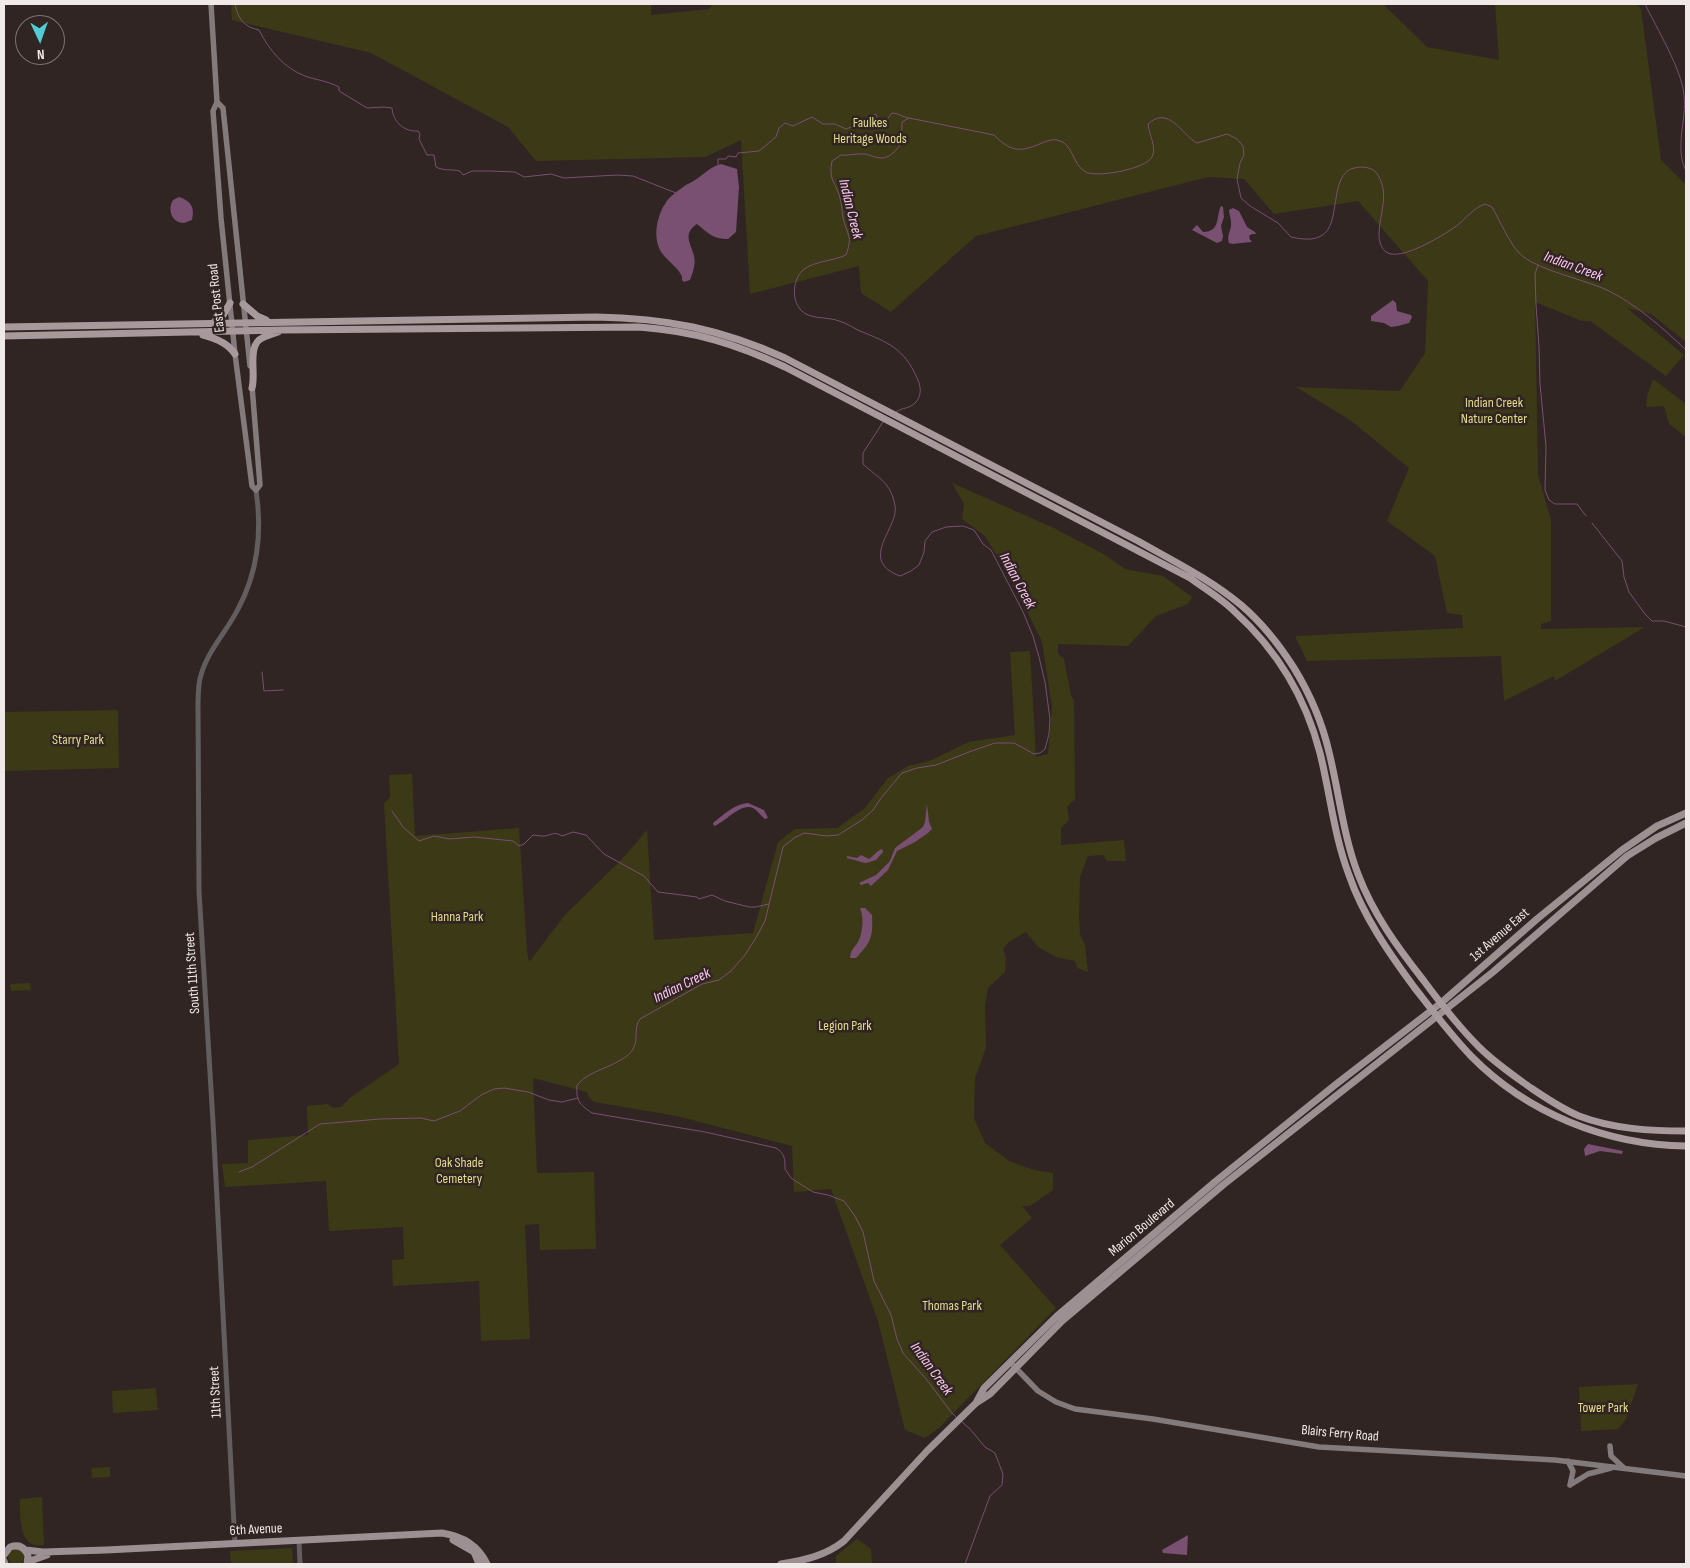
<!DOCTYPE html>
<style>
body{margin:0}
#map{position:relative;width:1690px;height:1568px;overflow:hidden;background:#302522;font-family:"Sofia Sans Condensed",sans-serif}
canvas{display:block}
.frame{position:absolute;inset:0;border:5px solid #f0e9e7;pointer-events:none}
.north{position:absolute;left:15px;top:15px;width:50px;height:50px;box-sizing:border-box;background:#302522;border:1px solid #7d7371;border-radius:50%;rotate:177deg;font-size:14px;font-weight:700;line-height:20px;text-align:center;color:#f0e9e7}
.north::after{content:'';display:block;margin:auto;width:18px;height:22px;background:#51ccd5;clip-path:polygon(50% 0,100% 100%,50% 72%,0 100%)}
</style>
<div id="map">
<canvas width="1690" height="1568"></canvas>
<div class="frame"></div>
<div class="north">N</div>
</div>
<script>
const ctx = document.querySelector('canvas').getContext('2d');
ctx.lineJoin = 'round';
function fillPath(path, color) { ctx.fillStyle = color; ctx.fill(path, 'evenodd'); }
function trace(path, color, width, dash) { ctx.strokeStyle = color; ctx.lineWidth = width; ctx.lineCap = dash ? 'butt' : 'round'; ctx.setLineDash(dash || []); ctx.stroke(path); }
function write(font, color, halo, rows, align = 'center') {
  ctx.font = font + ' "Sofia Sans Condensed",sans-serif'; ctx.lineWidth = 5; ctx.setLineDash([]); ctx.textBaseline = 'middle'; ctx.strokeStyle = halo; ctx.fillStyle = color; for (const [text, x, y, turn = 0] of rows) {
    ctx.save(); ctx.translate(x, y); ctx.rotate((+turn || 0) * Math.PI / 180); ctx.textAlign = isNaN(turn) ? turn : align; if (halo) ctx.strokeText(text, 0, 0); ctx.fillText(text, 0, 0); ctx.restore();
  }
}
fillPath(new Path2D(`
 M231 4H651V15L709 9 713 4H1383L1427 47 1499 60 1495 4H1637L1641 9 1661 160 1686 185V342L1651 314 1627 308 1684 355 1666 376 1590 321H1582L1535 302 1538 475 1551 520V621L1541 624V629L1645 627 1555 681 1554 676 1504 701 1501 656 1307 661 1295 636 1463 628 1462 615 1447 613 1435 556 1387 521 1409 468 1350 420 1296 387 1400 391 1425 353 1428 281 1358 201 1274 214 1244 179 1208 177 976 236 891 312 861 293 859 266 750 294 741 140 705 157 536 161 508 127 371 53 232 20Z
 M1653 379 1686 404V437L1669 424 1664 406 1646 407 1647 396Z
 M952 483 1054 528 1105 555 1125 569 1163 576 1192 597 1188 604 1156 616 1128 646 1058 644V654L1064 659 1071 695 1074 701 1075 799 1067 807 1069 820 1061 828V845L1124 840 1126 861H1107L1103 855 1088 856 1080 877 1079 917 1080 934 1085 945 1088 972 1077 968 1075 961 1056 957 1038 947 1026 932 1009 942 1003 949 1006 958 1005 972 988 988 985 1005 986 1048 975 1078 974 1118 985 1143 1009 1161 1034 1170 1053 1173V1190L1030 1206H1022L1032 1218 1000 1245 1056 1308 939 1428 925 1438 905 1430 878 1321 831 1189 794 1192 792 1146 677 1116 594 1102 588 1096 587 1092 533 1078 537 1173 594 1172 596 1249 540 1250 539 1224 525 1225 530 1339 481 1341 479 1281 393 1286 392 1260 404 1259 403 1227 329 1231 326 1181 225 1187 222 1164 248 1163V1140L308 1135 307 1106 328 1104 333 1108 341 1107 351 1097 399 1064 384 803 390 798 389 775 412 774 415 836 519 828 527 951 529 962 565 915 625 856 647 830 654 940 753 933 778 842 795 829 837 828 865 808 888 778 908 766 929 761 969 742 1015 735 1010 652 1030 651 1036 757 1048 754 1052 707 1042 642 1013 582 985 536 962 519 964 504Z
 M118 710 119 768 4 771V712Z
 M30 983 31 990 11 991 10 984Z
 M1638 1384 1626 1419 1618 1429 1581 1431 1579 1387Z
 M156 1388 158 1410 113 1413 112 1391Z
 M110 1467V1477L92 1478 91 1468Z
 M42 1497 44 1545C40 1545 36 1546 32 1544 19 1539 20 1511 20 1499Z
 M857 1539 871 1549 872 1564H836V1556Z
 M292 1548 293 1564H231L230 1551Z
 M8 1557a8 8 0 1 1 16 0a8 8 0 1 1-16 0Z`), '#3c3916');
fillPath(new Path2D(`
 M721 164 737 169 739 187 736 232 728 239C713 239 708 233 697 224 682 234 691 243 694 256 696 264 693 272 690 280L684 282 682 280C684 271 665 260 660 250 653 236 657 216 665 204 668 198 676 192 682 188 686 184 691 183 695 180 706 173 708 168 721 164Z
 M179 197C191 201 195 207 192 220L184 223C172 223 167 210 173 200Z
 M1221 206 1223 207 1224 217 1221 226 1223 236 1222 241 1217 243 1192 230 1197 225 1203 232C1221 232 1216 215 1221 206Z
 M1233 208 1239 211 1247 227 1255 232 1256 234H1252L1249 236 1250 240 1252 241 1251 242 1232 244 1229 243C1226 235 1232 230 1231 222 1231 218 1229 214 1229 210Z
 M1393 300 1396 303 1397 311 1411 315 1412 317 1409 323 1398 326 1391 327 1384 323 1371 321V316Z
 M748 803 764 810 768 818 765 819C761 816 757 810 753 808 741 802 724 823 714 826L713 823C723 815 734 804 748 803Z
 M927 804 929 822 932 829 928 833 915 842 897 851 888 870 871 886 868 883 861 885 859 883 876 875 890 861 895 848 923 827 925 822Z
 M882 849 883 852 876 860 870 862 865 863 847 858V856L857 858 861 855 869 859C874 856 876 851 882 849Z
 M860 908H865L872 915C873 938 871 942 856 958H850C851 948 855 948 859 940 863 929 864 919 860 908Z
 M1588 1144 1623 1151 1622 1154 1600 1151 1585 1156 1584 1149Z
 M1188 1535 1187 1555 1163 1553 1162 1550Z`), '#794f72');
trace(new Path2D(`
 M235 4C238 19 244 27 259 30 269 50 284 68 305 76 316 80 328 81 339 87V91L367 108 384 107 392 108C393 122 404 132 418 131L420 134 419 139 427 155H434L436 167C444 171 451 169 460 171L463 175 472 171H491L515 172 524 177 551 174 564 178 617 175 633 176 676 193
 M1645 4C1656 27 1682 70 1684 95 1687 120 1674 148 1686 171
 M718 165V159H726L728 156 736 157 738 153 759 151 776 137 779 128 785 123 793 126 812 117 823 124H835L846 129 854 126 862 128 864 120 875 114 877 116 873 126 874 129 887 124 888 118 892 113C899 113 902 117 908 118
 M1538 265 1535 274 1536 305 1539 346 1540 384 1546 446 1545 490 1549 500 1555 504H1577L1586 516
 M896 412C903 407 910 409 916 402 922 395 921 386 917 378 904 348 887 342 860 331 853 328 847 323 839 321 829 317 815 319 806 314 791 306 791 281 803 270 814 261 833 261 846 255 853 237 847 234 843 218 842 211 842 205 840 198 836 182 828 181 832 161L841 155C849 156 857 153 865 154 870 155 875 158 881 158 891 159 900 146 904 138L902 130V122L909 118 994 135C1012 153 1021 152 1042 143 1047 141 1053 139 1057 140 1073 143 1072 163 1084 171 1094 179 1146 169 1152 157 1157 147 1149 135 1148 124 1169 105 1181 134 1197 143L1227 134 1237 139 1243 146 1244 155 1240 163 1237 179 1241 198 1250 206 1278 223 1291 237C1301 239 1312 241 1321 236 1342 226 1328 174 1354 168 1363 166 1373 167 1378 175 1390 195 1379 214 1379 235 1379 241 1381 248 1386 252 1400 262 1442 236 1455 227 1466 219 1473 208 1485 204L1492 207C1500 221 1509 242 1519 253 1536 270 1583 279 1607 290 1636 304 1663 328 1686 350
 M883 422 863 453V464C879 479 891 482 895 506 899 528 857 560 900 576L911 571 919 565 924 552 925 541 932 532 946 527 963 526 974 530 983 544 991 550 1023 612 1033 636 1039 657 1045 682 1050 719 1049 734 1045 749 1040 753 1034 754 1014 743H995L969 752 936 765 917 768 902 773 881 798 873 810 862 820 838 835 827 836 804 833 794 838 783 847 765 921 757 936 745 955 731 971 719 980 702 984 640 1019C633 1028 639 1039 633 1049 626 1062 598 1069 586 1077 583 1079 580 1082 577 1085 576 1101 579 1104 592 1113L705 1132 776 1148C785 1154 785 1159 785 1169L791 1178 813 1192 828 1195 844 1201 855 1216 863 1232 874 1281 891 1315 897 1339 903 1353 927 1380 951 1412 956 1417
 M1592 523 1622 561 1624 577 1629 592 1645 614 1652 621H1664L1686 627
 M262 672 264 691 283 690
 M392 811 403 827 419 841 434 836 450 839 474 837 513 841 519 846 524 844 533 835C536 835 538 836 541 836 550 837 553 830 562 836L573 832 586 835 604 854 644 876 658 892 697 897 699 899 712 895 725 901 749 907H756L769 904
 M239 1172 252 1167 320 1124 380 1119 421 1118 434 1121 460 1111 481 1095 494 1089 504 1088 528 1092 549 1100 562 1102 578 1098
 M961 1421 970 1429 985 1447 995 1453 1003 1474 1002 1485 990 1496 965 1564`), '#794f72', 1);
trace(new Path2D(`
 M299 1540 300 1564
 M235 1544 213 1122 199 891 198 705C198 695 198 684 201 675 208 650 227 631 238 609 258 572 262 530 256 490`), '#625d5e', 5);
trace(new Path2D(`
 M211 4 217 102 213 111 221 218 235 354 252 486 256 490 260 485 252 386
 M217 102 223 108 250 366
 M1010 1362 1038 1391 1056 1402 1075 1409 1153 1419 1319 1447 1555 1460 1686 1476
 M1610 1446 1611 1456 1624 1468
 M1568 1461 1573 1471 1570 1485
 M1570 1485 1588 1474 1611 1468`), '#837a7b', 5.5);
trace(new Path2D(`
 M976 1403 984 1388 1057 1316 1216 1181 1335 1085 1441 1003 1537 919 1622 850 1657 826 1686 813
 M453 1540 474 1552 479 1564
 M26 1550 43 1552 106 1550 442 1533C462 1536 478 1545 487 1564
 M4 1555 10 1547C19 1544 25 1547 28 1556L27 1564
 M4 1561 5 1564
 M28 1564 33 1560 47 1555
 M781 1564C805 1560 825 1556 844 1541L927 1451 976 1403 990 1394 1062 1321 1223 1185 1493 972 1627 856 1656 838 1686 823`), '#9c9092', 7);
trace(new Path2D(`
 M243 304 257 316 266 320
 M215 321 222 317 230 303
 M4 327 596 317C666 318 721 329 785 358L1138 541C1173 561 1210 579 1241 605 1261 622 1280 646 1294 668 1310 694 1322 722 1329 752 1339 792 1343 835 1358 874 1373 914 1398 948 1424 981 1441 1004 1459 1027 1479 1047 1495 1063 1513 1075 1531 1088 1546 1098 1562 1109 1579 1116 1613 1129 1651 1131 1686 1131
 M203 335C215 338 228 343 235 354
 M4 336 282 330 639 327C694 331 736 344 785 367L1190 578C1205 589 1222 599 1235 612 1277 650 1306 699 1320 753 1330 793 1334 836 1349 875 1363 916 1389 953 1414 987 1432 1010 1450 1034 1471 1056 1527 1113 1606 1145 1686 1146
 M252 388C256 375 248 350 259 340 264 336 272 334 278 332`), '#a89a9c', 7);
write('14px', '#e4dd89', '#302522', [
 ["Faulkes",870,123],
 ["Heritage Woods",870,139],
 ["Indian Creek",1494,403],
 ["Nature Center",1494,419],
 ["Starry Park",78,740],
 ["Hanna Park",457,917],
 ["Legion Park",845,1026],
 ["Oak Shade",459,1163],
 ["Cemetery",459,1179],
 ["Thomas Park",952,1306],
 ["Tower Park",1603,1408]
]);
write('14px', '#f0e9e7', '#302522', [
 ["East Post Road",217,298,-96],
 ["1st Avenue East",1500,935,-41],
 ["South 11th Street",193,973,-94],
 ["Marion Boulevard",1142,1228,-40],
 ["11th Street",216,1392,-93],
 ["Blairs Ferry Road",1340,1434,5],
 ["6th Avenue",256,1530,-3]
]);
write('italic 15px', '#fec7f4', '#302522', [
 ["Indian Creek",850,209,76],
 ["Indian Creek",1573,267,20],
 ["Indian Creek",1017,581,62],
 ["Indian Creek",682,986,-26],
 ["Indian Creek",931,1369,54]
]);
</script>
